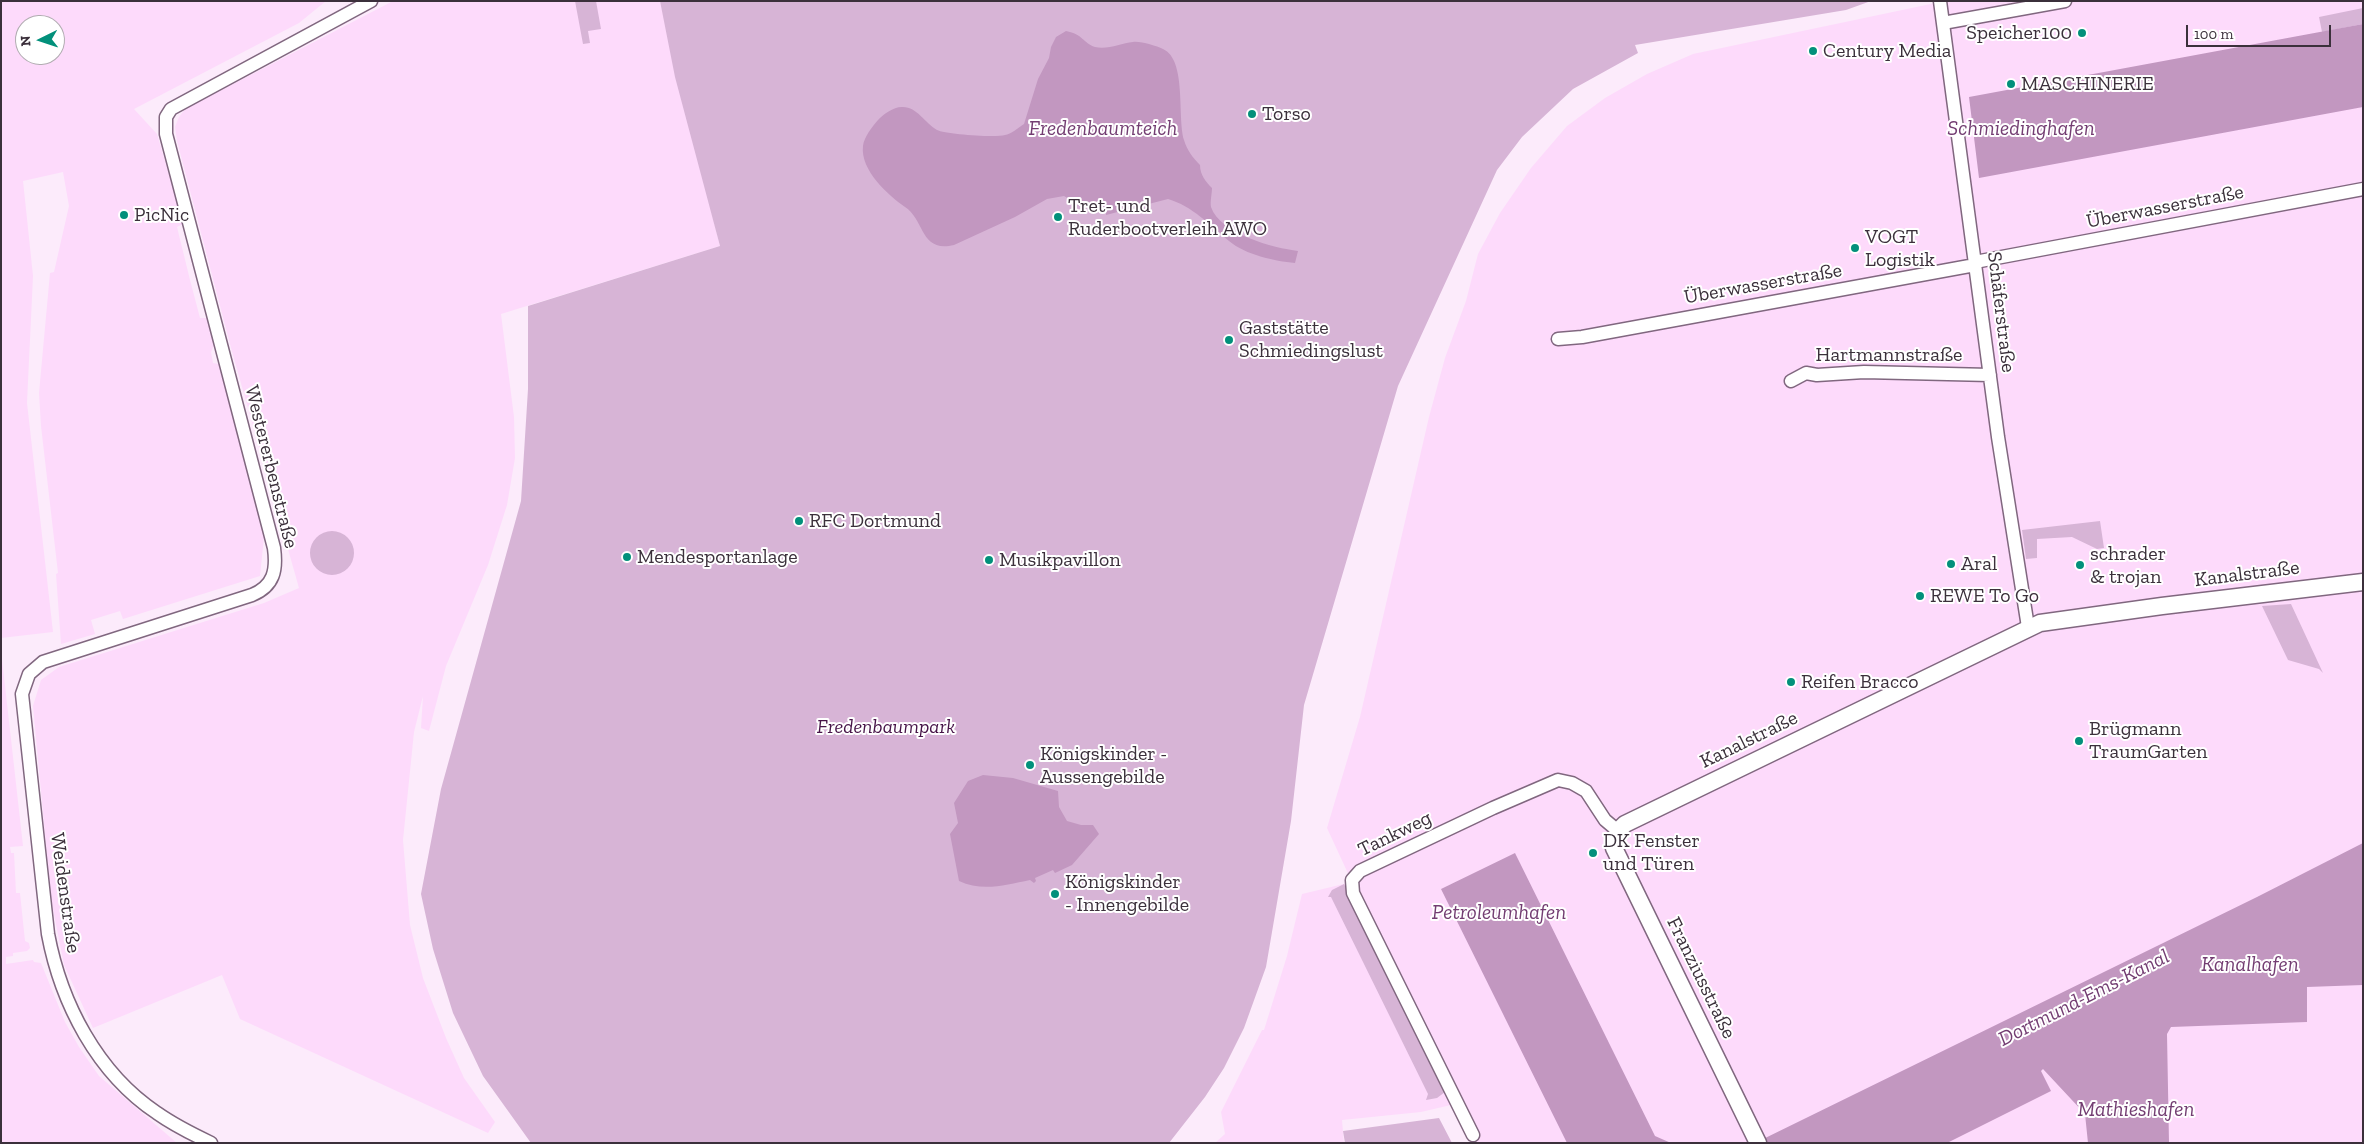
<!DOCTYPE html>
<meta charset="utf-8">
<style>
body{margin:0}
#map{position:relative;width:2364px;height:1144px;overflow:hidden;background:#fcebfb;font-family:"Zilla Slab",serif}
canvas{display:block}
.frame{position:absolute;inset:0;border:2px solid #3b303b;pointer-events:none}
.north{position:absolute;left:15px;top:15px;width:50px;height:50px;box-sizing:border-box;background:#fff;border:1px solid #b1acb1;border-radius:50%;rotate:266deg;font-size:14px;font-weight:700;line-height:20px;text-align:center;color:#3b303b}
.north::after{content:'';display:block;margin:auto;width:18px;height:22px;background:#02907b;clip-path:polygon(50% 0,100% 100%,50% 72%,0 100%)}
.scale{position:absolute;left:2186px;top:25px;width:145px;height:22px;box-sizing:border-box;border:2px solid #3b303b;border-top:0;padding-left:6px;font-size:15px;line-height:18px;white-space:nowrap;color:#3b303b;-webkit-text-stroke:4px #fff;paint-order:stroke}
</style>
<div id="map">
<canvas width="2364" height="1144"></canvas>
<div class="frame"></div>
<div class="north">N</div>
<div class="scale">100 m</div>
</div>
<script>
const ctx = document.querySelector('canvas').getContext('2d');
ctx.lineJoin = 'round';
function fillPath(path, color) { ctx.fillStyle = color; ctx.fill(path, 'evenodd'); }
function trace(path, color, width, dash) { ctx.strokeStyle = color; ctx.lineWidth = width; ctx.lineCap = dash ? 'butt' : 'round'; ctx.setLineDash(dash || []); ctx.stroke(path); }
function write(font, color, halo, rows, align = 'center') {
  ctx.font = font + ' "Zilla Slab",serif'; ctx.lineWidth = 4; ctx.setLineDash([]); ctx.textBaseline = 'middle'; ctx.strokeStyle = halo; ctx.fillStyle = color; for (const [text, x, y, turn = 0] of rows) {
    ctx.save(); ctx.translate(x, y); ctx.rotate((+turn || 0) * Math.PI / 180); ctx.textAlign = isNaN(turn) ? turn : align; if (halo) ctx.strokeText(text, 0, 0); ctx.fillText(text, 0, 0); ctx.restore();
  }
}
fillPath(new Path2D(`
 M1 1H326L299 23 134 109 157 134 173 188 183 224 177 227 190 280 200 318H207L214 345 211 352 213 363 219 364 264 537 260 576 123 619 120 611 91 620 95 634 61 644 56 574 58 573 41 426 39 393 50 273 54 272 69 206 63 172 23 181 33 276 27 403 53 632 1 638ZM25 25H55V55H25Z
 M393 1H660L720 246 501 314 514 417 515 458 507 505 488 565 446 666 429 731 421 728 423 696 414 732 403 840 410 925 423 978 446 1038 464 1078 495 1122 488 1133 240 1019 222 975 93 1028 64 965 51 899 33 706 41 680 59 667 264 603 299 588 231 348 177 141 175 127 179 117 185 109Z
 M1945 1H2363V1143H1472L1451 1105 1421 1112 1342 1120 1344 1143H1215L1225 1134 1221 1112 1262 1030H1264L1287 956 1302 894 1352 882 1327 828 1360 717 1429 417 1445 358 1466 301 1478 254 1500 213 1531 168 1567 126 1605 98 1647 74 1693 54Z
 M1 650 23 846 10 847 11 853H14L16 893H20L25 941 29 943 30 948 27 951 13 953V956L6 957V964L33 960 34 962 41 963 65 1022 79 1047 99 1076 177 1143H1Z`), '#fddafb');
fillPath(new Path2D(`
 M575 1H596L601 29 588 31 590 43 583 44Z
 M660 1H1871L1846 10 1635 45 1638 53 1573 89 1522 137 1497 170 1398 386 1304 705 1291 821 1266 967 1244 1028 1224 1068 1205 1097 1169 1143H531L483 1076 453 1013 433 949 421 894 441 789 521 501 528 389V306L720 246 675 77Z
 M2363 8V24L2322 32 2319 17Z
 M2100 521 2104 548 2097 549 2072 537 2037 539V558L2026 559 2022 530Z
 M310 553a22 22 0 1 1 44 0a22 22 0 1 1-44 0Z
 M2291 604 2323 673 2319 669 2288 660 2262 606Z
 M1344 884 1445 1092 1437 1098 1426 1100 1428 1094 1331 897H1328L1332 890Z
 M1439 1118 1452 1143H1345L1343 1131Z`), '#d7b4d6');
fillPath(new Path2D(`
 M2363 24V107L1979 178 1969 97Z
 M1066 31C1083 34 1083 43 1095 47 1108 50 1121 43 1133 42 1141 41 1156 46 1163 49 1187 60 1177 116 1184 140 1187 150 1193 158 1200 165 1200 175 1206 182 1212 188 1212 193 1210 202 1211 207 1220 234 1274 248 1298 251L1295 263C1274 261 1246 255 1229 241 1210 225 1192 206 1168 199L1106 215V211L1074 202 1064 196 1047 199 1015 217 954 245C920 253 925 220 905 207 888 195 860 170 863 146 864 137 872 127 878 120 883 114 895 106 903 107 917 107 925 123 937 130 945 134 995 138 1005 135 1011 134 1018 128 1024 124L1038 79 1049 58 1051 47 1056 37Z
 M983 775 1013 778 1058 791 1059 807 1067 821 1081 825H1093L1099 834 1072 865 1055 873 1053 870 1035 878 1036 881 1034 883 1030 880C1006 885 982 892 959 881L950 834 958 823 954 803 968 781Z
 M2363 843V985L2307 987V1022L2171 1027 2167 1034 2169 1143H2088L2085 1114 2043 1069 2041 1071 2051 1091 1947 1143H1755L2257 897Z
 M1515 853 1655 1136 1671 1143H1567L1441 889Z`), '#c297c0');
const minor = new Path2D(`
 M1940 1 1998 437 2028 627
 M1943 23 2065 1
 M1975 262 2363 189
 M1558 339 1582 337 1975 265
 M1791 381 1806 373 1817 375 1864 372 1990 375
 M1473 1135 1353 893 1352 880 1360 871 1493 808 1558 780 1572 783 1586 791 1605 820 1618 831
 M211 1143C192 1134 174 1125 157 1113 97 1073 61 1003 48 934L22 694 29 674 43 662 252 595C274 586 277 570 274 548L166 134V117L171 109 371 1`);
const major = new Path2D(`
 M1758 1143 1614 848 1618 831 1625 824 2040 623 2162 606 2363 582`);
trace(minor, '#80677f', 15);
trace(major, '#80677f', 19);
trace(minor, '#fff', 12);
trace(major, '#fff', 16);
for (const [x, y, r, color] of [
 [2082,33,5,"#02907b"],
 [1813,51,5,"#02907b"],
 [2011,84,5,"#02907b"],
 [1252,114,5,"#02907b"],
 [124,215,5,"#02907b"],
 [1058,217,5,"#02907b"],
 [1855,248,5,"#02907b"],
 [1229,340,5,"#02907b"],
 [799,521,5,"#02907b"],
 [627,557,5,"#02907b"],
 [989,560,5,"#02907b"],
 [1951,564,5,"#02907b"],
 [2080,565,5,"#02907b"],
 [1920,596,5,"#02907b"],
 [1791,682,5,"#02907b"],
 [2079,741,5,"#02907b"],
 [1030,765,5,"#02907b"],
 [1593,853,5,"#02907b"],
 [1055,894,5,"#02907b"]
]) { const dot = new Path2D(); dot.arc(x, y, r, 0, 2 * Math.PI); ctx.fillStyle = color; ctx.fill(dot); trace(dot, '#fff', 2); }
write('20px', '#3b303b', '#fff', [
 ["Speicher100",2072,33,"right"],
 ["Century Media",1823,51],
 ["MASCHINERIE",2021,84],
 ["Torso",1262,114],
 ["Tret- und",1068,206],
 ["Ruderbootverleih AWO",1068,229],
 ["PicNic",134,215],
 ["VOGT",1865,237],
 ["Logistik",1865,260],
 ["Gaststätte",1239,328],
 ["Schmiedingslust",1239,351],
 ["RFC Dortmund",809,521],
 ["schrader",2090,554],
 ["& trojan",2090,577],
 ["Mendesportanlage",637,557],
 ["Musikpavillon",999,560],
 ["Aral",1961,564],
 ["REWE To Go",1930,596],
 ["Reifen Bracco",1801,682],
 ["Brügmann",2089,729],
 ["TraumGarten",2089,752],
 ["Königskinder -",1040,754],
 ["Aussengebilde",1040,777],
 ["DK Fenster",1603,841],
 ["und Türen",1603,864],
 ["Königskinder",1065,882],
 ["- Innengebilde",1065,905]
], 'left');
write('20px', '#3b303b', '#fff', [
 ["Überwasserstraße",2165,207,-11],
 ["Überwasserstraße",1763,284,-10],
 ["Schäferstraße",2001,312,83],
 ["Hartmannstraße",1889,355],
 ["Westererbenstraße",271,467,76],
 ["Kanalstraße",2247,574,-7],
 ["Kanalstraße",1749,740,-26],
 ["Tankweg",1395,834,-26],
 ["Weidenstraße",65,893,82],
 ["Franziusstraße",1701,978,64]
]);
write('italic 20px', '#461347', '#fff', [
 ["Fredenbaumpark",886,727]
]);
write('italic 21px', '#733d72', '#fff', [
 ["Fredenbaumteich",1103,129],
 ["Schmiedinghafen",2021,129],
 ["Petroleumhafen",1499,913],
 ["Kanalhafen",2250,965],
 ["Dortmund-Ems-Kanal",2084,998,-27],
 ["Mathieshafen",2136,1110]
]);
</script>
